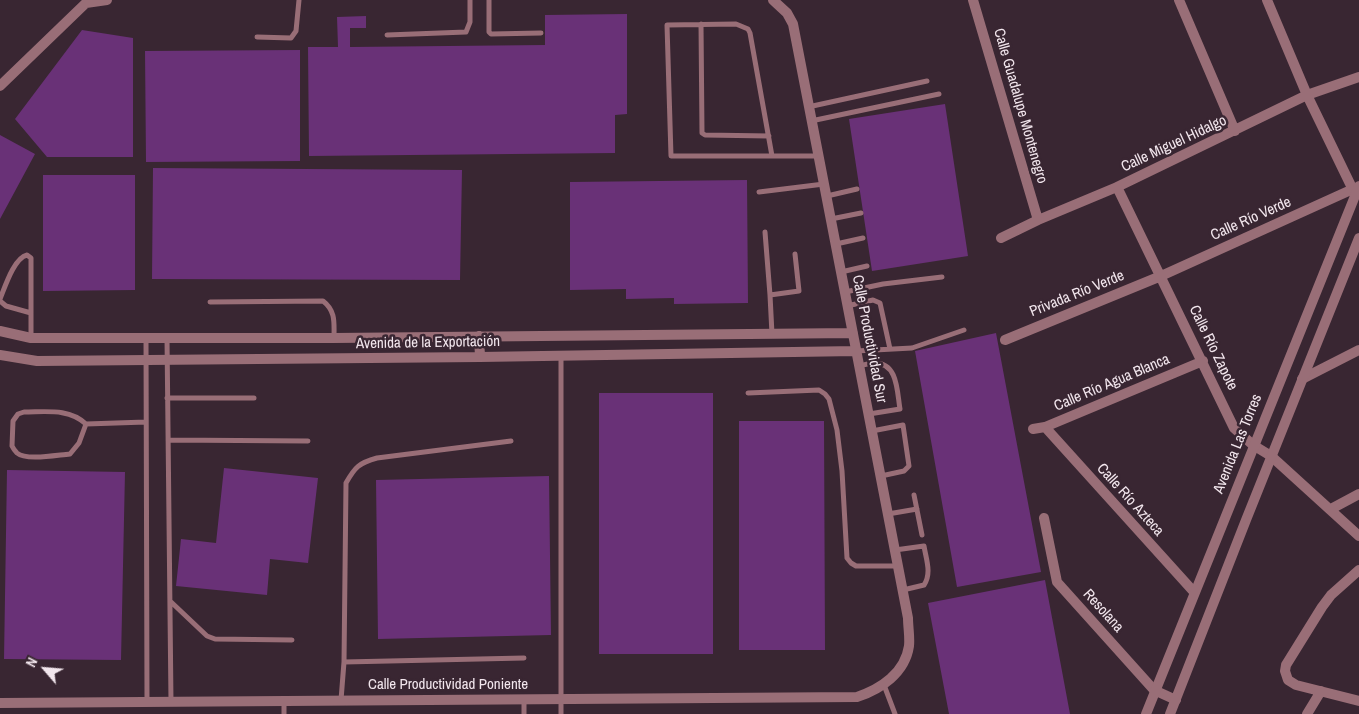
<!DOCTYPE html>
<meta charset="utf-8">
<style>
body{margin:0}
#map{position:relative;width:1359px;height:714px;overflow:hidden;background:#392632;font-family:"Archivo Narrow",sans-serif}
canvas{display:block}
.north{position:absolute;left:20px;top:644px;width:50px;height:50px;-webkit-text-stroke:4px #392632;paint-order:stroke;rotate:297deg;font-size:14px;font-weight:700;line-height:20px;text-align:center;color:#f2e6ed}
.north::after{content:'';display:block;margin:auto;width:18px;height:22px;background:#f2e6ed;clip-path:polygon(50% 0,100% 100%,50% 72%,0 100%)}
</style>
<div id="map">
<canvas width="1359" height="714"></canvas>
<div class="north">N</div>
</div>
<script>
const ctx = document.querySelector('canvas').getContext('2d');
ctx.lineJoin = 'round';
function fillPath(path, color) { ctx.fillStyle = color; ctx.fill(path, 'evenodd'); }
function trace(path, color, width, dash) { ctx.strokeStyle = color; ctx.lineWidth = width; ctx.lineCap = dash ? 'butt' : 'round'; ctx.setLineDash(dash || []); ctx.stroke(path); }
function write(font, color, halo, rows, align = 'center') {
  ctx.font = font + ' "Archivo Narrow",sans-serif'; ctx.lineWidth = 5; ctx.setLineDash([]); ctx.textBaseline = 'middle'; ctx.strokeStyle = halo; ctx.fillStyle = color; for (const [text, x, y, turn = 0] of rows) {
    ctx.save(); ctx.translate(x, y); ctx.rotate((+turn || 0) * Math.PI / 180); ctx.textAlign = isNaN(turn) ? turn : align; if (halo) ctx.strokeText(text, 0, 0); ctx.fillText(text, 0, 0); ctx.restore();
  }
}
fillPath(new Path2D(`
 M627 14V114L615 115V153L309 156 308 47H338L337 17 366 16V28H350V47L545 45V15Z
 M82 30 133 38V157H47L15 119Z
 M300 50V161L146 162 145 51Z
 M945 104 968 256 872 271 849 119Z
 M0 135 35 154 0 219Z
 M153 168 462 170 460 280 152 279Z
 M43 175H135V290L43 291Z
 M747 180 748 303 674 304V298L626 299V289L570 290V182Z
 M996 333 1041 572 957 587 915 351Z
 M599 393H713V654H599Z
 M739 421H824L825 650H739Z
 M224 468 318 478 308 563 270 559 267 595 176 586 181 539 216 543Z
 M7 470 125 472 121 660 4 659Z
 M549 476 551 635 378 639 376 480Z
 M1045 580 1070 714H949L928 603Z`), '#693177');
trace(new Path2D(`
 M489 0V32L491 34 541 33
 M701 24 702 133 705 135 769 136
 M387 35 466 32 470 22V0
 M257 37 291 38 296 31 299 0
 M808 107 927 81
 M811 121 939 94
 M772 156 750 33 748 29 736 24 667 25 671 156H818
 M759 192 824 184
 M827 196 857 189
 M831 219 861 213
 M765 232 770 295 799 291 795 254
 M836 244 863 238
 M841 272 867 266
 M845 292 883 284 942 277
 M770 295 772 334
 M0 299C5 287 14 258 27 255L31 258V338
 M0 301 6 306 31 313
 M210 302 323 301C336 311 334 323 334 338
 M847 306 873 300 880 303 890 349
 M146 338 147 702
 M167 338 171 702
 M856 351 912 348 964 330
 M561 356V714
 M859 366C864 365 870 363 875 363 898 363 897 392 900 409L869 414
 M748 393 819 390 825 394 829 399 837 430 842 471 847 558 851 563 856 566H898
 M167 398H254
 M86 424 79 443 70 454C57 455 26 461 17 453 15 451 13 448 12 446L13 421 18 414 24 412C46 412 69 408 86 424L146 422
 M872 431 903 425 909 466 904 471 881 476
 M168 440 308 441
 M914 495 922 535
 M888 514 917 509
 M895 550 924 546C926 559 932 573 924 585L903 590
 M170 601 207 636 215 639 292 640
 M344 662 524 658
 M884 685 895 714
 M341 700 344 662 346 483C355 467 359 463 377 458L511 441
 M284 714V700
 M524 714V700`), '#996e77', 5);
trace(new Path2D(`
 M973 0 1038 220
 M1179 0 1235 131
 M1267 0 1307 95 1355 194
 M0 86 86 3 107 0
 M1117 187 1234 428 1253 445 1271 456 1359 536
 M1001 238 1038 220 1117 187 1307 95 1359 77
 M0 331 31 338H334L853 333
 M479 336 480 357
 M1005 340 1161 276 1353 189
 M0 355 37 361 480 357 856 351
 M1302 379 1359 350
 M1045 427 1194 592
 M1033 429 1045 427 1203 361
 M1331 509 1359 494
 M1044 518 1057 582 1154 690 1176 700
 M1359 570 1331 595 1322 607 1286 665 1285 671 1288 680 1296 685 1359 701
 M0 703 857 697C881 689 905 673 909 646 910 637 908 627 908 618L793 24 787 13 773 0
 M1307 714 1321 691`), '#996e77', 10);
trace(new Path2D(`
 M1146 714 1359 186
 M1170 714 1246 520 1359 238`), '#996e77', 10);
write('15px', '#f2e6ed', '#392632', [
 ["Calle Guadalupe Montenegro",1020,106,74],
 ["Calle Miguel Hidalgo",1174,144,-25],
 ["Calle Río Verde",1251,219,-24],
 ["Privada Río Verde",1077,294,-22],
 ["Calle Productividad Sur",869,339,79],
 ["Avenida de la Exportación",428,343,-1],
 ["Calle Río Zapote",1213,348,64],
 ["Calle Río Agua Blanca",1112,383,-23],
 ["Avenida Las Torres",1238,444,-68],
 ["Calle Río Azteca",1130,500,48],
 ["Resolana",1103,611,48],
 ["Calle Productividad Poniente",448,685]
]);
</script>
